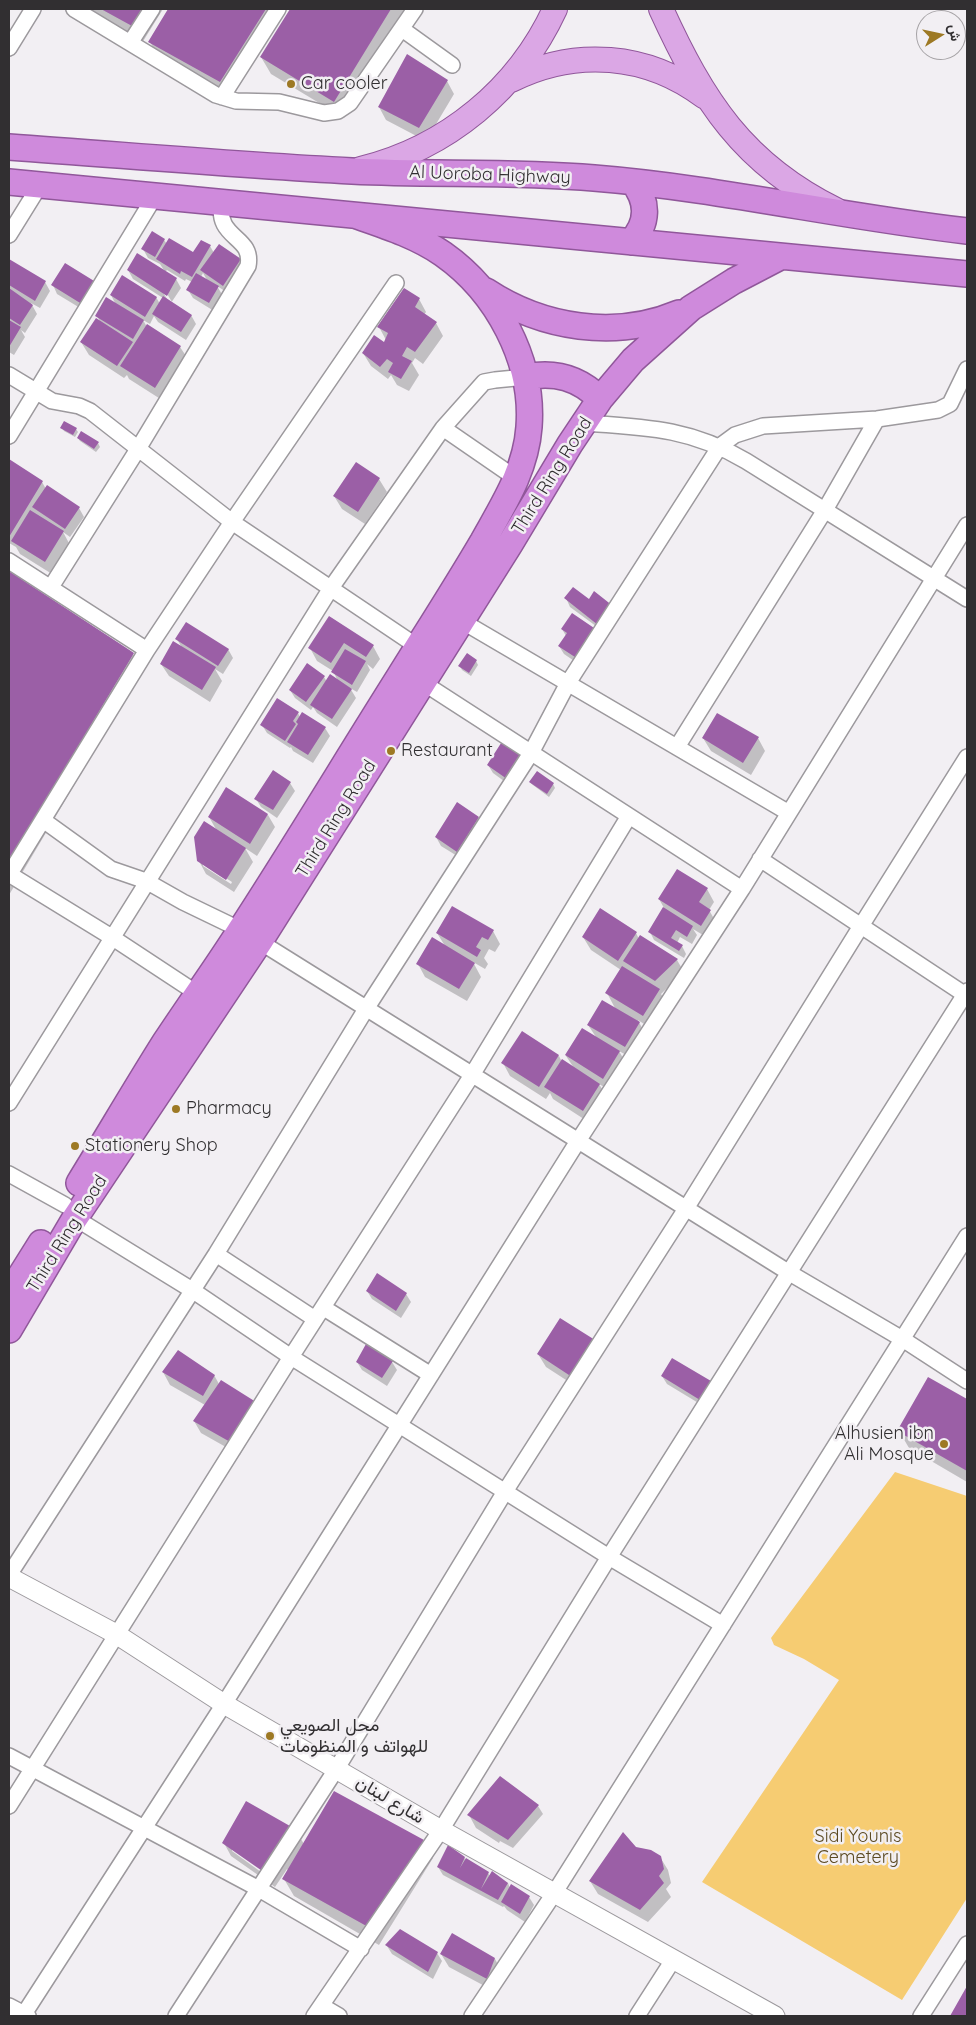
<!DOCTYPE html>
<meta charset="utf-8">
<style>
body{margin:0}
#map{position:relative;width:976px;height:2025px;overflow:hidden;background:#f2eff3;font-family:Quicksand,Vazirmatn,sans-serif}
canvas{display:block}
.frame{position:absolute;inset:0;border:10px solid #312f31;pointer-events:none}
.north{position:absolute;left:916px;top:10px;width:50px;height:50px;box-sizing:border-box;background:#f2eff3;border:1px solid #a5a2a5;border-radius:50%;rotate:80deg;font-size:14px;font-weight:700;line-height:20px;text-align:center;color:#312f31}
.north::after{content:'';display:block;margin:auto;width:18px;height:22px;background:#9d7924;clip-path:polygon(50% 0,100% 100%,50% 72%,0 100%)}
</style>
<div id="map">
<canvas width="976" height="2025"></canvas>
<div class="frame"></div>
<div class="north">ش</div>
</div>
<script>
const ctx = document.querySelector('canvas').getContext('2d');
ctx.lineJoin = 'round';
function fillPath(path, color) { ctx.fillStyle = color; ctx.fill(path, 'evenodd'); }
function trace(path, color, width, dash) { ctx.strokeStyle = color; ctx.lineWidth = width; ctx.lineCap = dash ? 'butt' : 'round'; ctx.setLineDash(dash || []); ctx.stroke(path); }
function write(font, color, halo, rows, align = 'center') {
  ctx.font = font + ' Quicksand,Vazirmatn,sans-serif'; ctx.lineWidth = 5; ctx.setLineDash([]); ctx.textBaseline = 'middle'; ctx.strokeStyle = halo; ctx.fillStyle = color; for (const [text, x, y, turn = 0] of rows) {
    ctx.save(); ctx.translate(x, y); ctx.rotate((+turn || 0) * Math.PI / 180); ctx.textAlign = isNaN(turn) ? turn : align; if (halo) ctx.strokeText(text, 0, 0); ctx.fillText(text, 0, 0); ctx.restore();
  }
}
fillPath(new Path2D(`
 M895 1472 967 1496V1898L902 2000 702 1882 839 1680 804 1659 774 1645 771 1638Z`), '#f6cc72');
fillPath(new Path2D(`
 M82 9H163L142 43Z
 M170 9H286L230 99 160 59 150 42Z
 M291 9H410L344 118 271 74 261 57Z
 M447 81 454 94 426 141 386 120 379 107Z
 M164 240 167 244 194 254 210 246 214 253 240 260 245 269 228 293 217 286 223 296 214 311 193 298 188 290 192 282 186 279 185 281 167 270 165 272 176 279 181 288 171 303 191 315 196 324 186 340 158 322 154 316 150 324 143 320 147 327 180 347 188 359 162 400 129 379 127 375 124 378 89 355 81 342 101 323 97 316 116 305 111 295 156 297 160 304 163 298 133 279 128 270 165 272 160 264 148 258 143 249ZM203 273 208 282 201 277ZM164 289 172 302H169L162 291Z
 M10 261 45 282 50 291 40 308 31 303 37 314 25 333 21 330 25 337 14 355 9 352Z
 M53 285H98L90 314 57 294Z
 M419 299 426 312 424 315 436 323 443 336 423 364 415 358 412 363 419 375 409 391 397 385 391 375 388 379 371 366 363 353 384 344 386 340 379 327Z
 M62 428 76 429 78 432 75 437 64 431Z
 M78 438 98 443 100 447 96 452 80 441Z
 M9 461 42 482 46 489 79 508 84 517 70 537 63 532 70 545 52 574 20 554 16 547 9 543Z
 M379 479 387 492 365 524 342 509 334 496Z
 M9 573 133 654 142 671 9 895Z
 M573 588 604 632 570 607 566 598Z
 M572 614 583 667 564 654 559 646 566 636 562 629Z
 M330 617 373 646 380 659 373 669 367 664 370 670 357 692 350 688 356 698 337 727 317 713 313 707 311 710 295 698 290 690 324 677 327 682 338 681 333 671 317 661 310 648Z
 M177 639 228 649 233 658 223 674 215 669 222 681 210 702 169 676 161 664 182 648Z
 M476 661 478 665 471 676 462 670 460 666Z
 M298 713 300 717 325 728 330 736 313 763 293 751 291 747 290 748 267 733 262 725Z
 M703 738H758L765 751 751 775 711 751Z
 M504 742 512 787 493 773 488 765Z
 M530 782 553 784 555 788 549 797 533 785Z
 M290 783 295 791 277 818 261 807 256 799Z
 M268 815 275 827 257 856 245 848 253 862 234 892 206 874 199 861 217 831 209 817ZM203 863 232 882 231 884 203 866Z
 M478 818 483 826 462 859 441 846 436 837Z
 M707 889 714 902 709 910 717 924 708 938 693 929 697 935 692 944 680 937 677 943 682 946 686 954 684 958 654 940 650 932 664 908 659 899Z
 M493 931 500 944 495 952 489 949 484 958 488 964 485 969 473 962 481 977 467 1001 425 977 418 964 445 946 437 933Z
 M636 933 639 939 677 960 684 972 661 994 666 1002 650 1028 638 1020 646 1036 633 1059 619 1051 627 1065 611 1091 599 1084 607 1097 590 1123 553 1099 550 1093 546 1099 510 1076 503 1063 559 1056 562 1062 574 1068 566 1056 596 1037 588 1025 616 1010 607 993 621 970 591 950 583 937Z
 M378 1275 406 1294 411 1302 401 1318 372 1299 367 1291Z
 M595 1341 602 1354 580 1389 546 1367 538 1354Z
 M357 1362H392L397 1370 387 1386 362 1370Z
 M163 1372 214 1375 219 1384 262 1416 240 1455 201 1433 194 1421 205 1405 170 1385Z
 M662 1376 710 1382 714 1390 705 1407 667 1384Z
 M929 1379 967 1401V1482L909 1448 899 1431Z
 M538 1806 543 1814 513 1848 500 1841 499 1843 476 1828 469 1815Z
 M296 1831 304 1844 423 1841 433 1858 379 1945 294 1896 284 1879 289 1871 287 1869 275 1887 231 1856 224 1843ZM232 1848 274 1877 272 1880 232 1851Z
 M636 1848 660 1857 668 1870 671 1883 666 1889 671 1897 648 1922 598 1894 590 1881Z
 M464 1858 488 1873 490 1876 508 1883 510 1888 512 1885 529 1897 534 1905 525 1922 507 1910 504 1906 503 1907 443 1875 438 1867Z
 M387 1946 437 1953 442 1961 433 1979 392 1954Z
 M441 1954 495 1959 502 1972 494 1991 449 1967Z`), '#0003');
fillPath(new Path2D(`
 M101 9H143L132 26Z
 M168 9H266L220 82 148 42Z
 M290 9H391L334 102 260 57Z
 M407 54 448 80 419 128 378 107Z
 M152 231 165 239 155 257 141 249Z
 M169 238 193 252 201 240 211 245 192 277 181 271 180 274 156 259Z
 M219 244 241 259 223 286 200 270Z
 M137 253 177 278 167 296 127 270Z
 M9 259 46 281 35 301 9 285Z
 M65 263 99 284 85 306 51 285Z
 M196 273 219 286 209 303 186 290Z
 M122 275 157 297 145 317 110 295Z
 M9 288 33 305 20 325 9 318Z
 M404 288 420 298 415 307 437 322 415 352 407 347 402 356 412 361 401 379 388 372 393 363 387 359 380 367 362 353 374 335 384 342 388 333 377 327Z
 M163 296 192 315 181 332 152 314Z
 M106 297 144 320 133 339 95 316Z
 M96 318 133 342 117 366 80 342Z
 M9 320 21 327 9 347Z
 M147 324 181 346 155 388 120 366Z
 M64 421 77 428 73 435 60 428Z
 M81 431 99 442 94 449 77 438Z
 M9 459 43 481 9 537Z
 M356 462 380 478 358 512 333 496Z
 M47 485 80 507 65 529 32 507Z
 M30 510 64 531 45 562 11 541Z
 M9 571 134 653 9 862Z
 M573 587 589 599 594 591 613 606 598 625 564 598Z
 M572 613 597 630 578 659 558 646 567 633 561 629Z
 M329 616 374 645 366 657 344 643 331 663 308 648Z
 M186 622 229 649 218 666 175 639Z
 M173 641 216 667 202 690 160 664Z
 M345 649 366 661 352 685 331 672Z
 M467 653 477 660 469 673 458 666Z
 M307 663 325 676 306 702 289 690Z
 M330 674 352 689 332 719 310 705Z
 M277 698 299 712 293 721 296 724 285 741 260 725Z
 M302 712 326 727 308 755 287 742 298 724 296 722Z
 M717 713 759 737 743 763 702 738Z
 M503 740 524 754 507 779 487 765Z
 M273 770 291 782 273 810 254 799Z
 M537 771 554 783 547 794 529 782Z
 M226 787 268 814 250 844 208 817Z
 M457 802 479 817 457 852 435 837Z
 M204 821 246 848 226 880 197 861 194 837Z
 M677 869 708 888 699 902 711 910 701 926 658 899Z
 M452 906 494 930 488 940 482 937 476 947 481 950 477 957 436 933Z
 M663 907 693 926 687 937 676 930 671 938 683 945 679 951 648 932Z
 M600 908 637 932 618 961 582 937Z
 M640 935 678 959 655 981 623 961Z
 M432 937 475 963 459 989 416 964Z
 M622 966 660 989 643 1016 605 993Z
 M602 1000 640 1022 625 1047 587 1025Z
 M582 1028 620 1051 603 1079 565 1055Z
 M522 1031 559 1055 539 1087 501 1063Z
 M562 1059 600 1084 583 1111 544 1087Z
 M377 1273 407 1293 396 1311 366 1291Z
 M560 1318 595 1340 572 1377 537 1354Z
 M366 1344 393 1361 382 1378 356 1362Z
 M178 1350 215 1375 203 1396 162 1372Z
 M672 1358 711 1381 700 1400 661 1376Z
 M928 1377 967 1399V1471L897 1431Z
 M221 1380 256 1402 232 1443 193 1421Z
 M500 1776 539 1805 508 1840 467 1815Z
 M334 1791 424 1840 370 1928 282 1879Z
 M246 1801 297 1830 268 1875 222 1843Z
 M623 1832 636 1847 651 1850 661 1856 664 1869 659 1876 664 1883 640 1910 589 1881Z
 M448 1845 465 1857 460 1868 466 1858 489 1872 481 1889 492 1871 508 1883 498 1900 437 1867Z
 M511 1884 530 1896 520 1914 501 1902Z
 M400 1929 438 1952 428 1972 385 1945Z
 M452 1933 495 1958 487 1979 440 1954Z
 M967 1986V2016H950Z`), '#9b5fa6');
const minor = new Path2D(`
 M74 9 216 95 236 101 279 102 324 113 338 111 350 103 415 9
 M402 29 452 65
 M130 43 152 9
 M9 48 33 9
 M222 97 278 9
 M9 235 40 185
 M9 375 52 401 79 406 90 411 232 522 418 647
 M583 423C645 427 691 428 746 461L967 599
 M443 428 517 479
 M9 436 155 196
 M9 561 147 650
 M51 587 138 449 248 266C254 235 215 240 222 202
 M460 620 789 813
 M422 682 742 889
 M677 747 825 510 877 419
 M43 820 111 869 146 881 183 902 241 930 788 1272 904 1340 967 1381
 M760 859 967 996
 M9 874 113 938 198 994
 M9 875 147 650 232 522 396 283
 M9 1103 331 588 443 428 484 382 495 380 526 377
 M9 1174 65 1205
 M75 1218 192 1290 291 1357 609 1557 723 1625
 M216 1254 315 1319
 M324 1308 431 1375
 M9 1575 216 1254 366 1009 531 753 568 683 720 446 735 435 763 426 877 419 938 410 950 404 967 369
 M9 1756 259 1889 361 1949
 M9 1806 291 1357 472 1075 629 816
 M9 2006 28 2016
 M322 2006 339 2016
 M24 2014 224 1704 578 1141 742 889 967 525
 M176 2016 337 1768 506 1490 687 1207 861 926 967 757
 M314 2016 441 1830 609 1557 967 991
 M472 2016 555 1892 967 1236
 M637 2016 673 1960
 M921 2016 967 1944`);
const tertiary = new Path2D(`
 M9 1577 116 1634 224 1704 441 1830 775 2016`);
const primary = new Path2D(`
 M661 9C703 101 743 164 836 210
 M511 80C575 48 647 53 705 97
 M361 169C447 148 518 89 555 9`);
const trunk = new Path2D(`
 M9 147C123 155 237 165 352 171 432 175 513 171 594 178 719 188 842 217 967 231
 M9 182 967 274
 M631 242C648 224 649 202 633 182
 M486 291C542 328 615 340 679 313
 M526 377C555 371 579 378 600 399
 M79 1183C108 1136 136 1088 165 1042 190 1004 217 967 241 929 295 846 346 761 399 677 427 632 456 587 483 541 503 505 526 470 529 427 534 361 497 292 443 254 417 236 386 226 357 216
 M9 1294 41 1243
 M9 1330 75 1218 260 941 510 544 570 444 600 399 633 360 691 308 734 281 780 257`);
trace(minor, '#9c999d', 18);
trace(tertiary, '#9c999d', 21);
trace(primary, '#90579a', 26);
trace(trunk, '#90579a', 28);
trace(minor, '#fff', 15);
trace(tertiary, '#fff', 19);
trace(primary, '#dba7e5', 24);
trace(trunk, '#cf8adc', 25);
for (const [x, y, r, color] of [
 [291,84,5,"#9d7924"],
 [391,751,5,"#9d7924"],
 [176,1109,5,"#9d7924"],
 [75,1146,5,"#9d7924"],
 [944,1444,5,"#9d7924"],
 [270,1736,5,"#9d7924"]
]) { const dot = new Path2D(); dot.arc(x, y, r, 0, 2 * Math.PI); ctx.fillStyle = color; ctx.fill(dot); trace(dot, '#f2eff3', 2); }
write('18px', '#312f31', '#f2eff3', [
 ["Car cooler",301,84],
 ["Restaurant",401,751],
 ["Pharmacy",186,1109],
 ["Stationery Shop",85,1146],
 ["Alhusien ibn",934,1434,"right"],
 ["Ali Mosque",934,1455,"right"],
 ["محل الصويعي",280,1726],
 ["للهواتف و المنظومات",280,1747]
], 'left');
write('18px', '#312f31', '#f2eff3', [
 ["Al Uoroba Highway",490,175,2],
 ["Third Ring Road",552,476,-58],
 ["Third Ring Road",336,819,-58],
 ["Third Ring Road",67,1234,-58],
 ["شارع لبنان",390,1800,31]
]);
write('18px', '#5c4a22', '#f2eff3', [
 ["Sidi Younis",858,1837],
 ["Cemetery",858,1858]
]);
</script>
